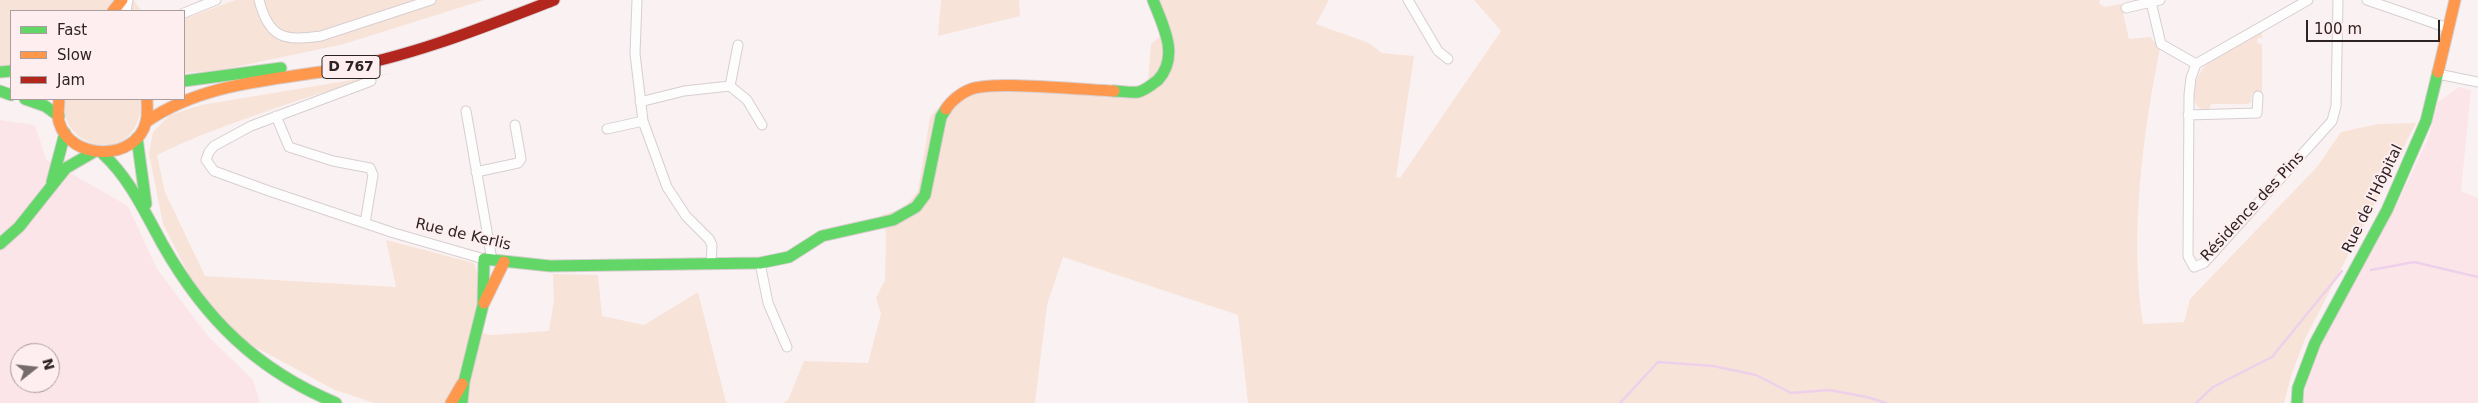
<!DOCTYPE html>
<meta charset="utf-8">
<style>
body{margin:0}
#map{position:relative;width:2478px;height:403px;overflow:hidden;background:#faf2f2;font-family:"DejaVu Sans",sans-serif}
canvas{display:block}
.legend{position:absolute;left:10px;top:10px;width:175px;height:90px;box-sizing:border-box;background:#feeeef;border:1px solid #aa9d9e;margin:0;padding:6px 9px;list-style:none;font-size:15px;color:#2d2324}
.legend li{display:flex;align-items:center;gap:10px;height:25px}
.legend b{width:25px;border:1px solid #aa9d9e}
.north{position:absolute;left:10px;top:343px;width:50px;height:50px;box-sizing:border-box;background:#feeeef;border:1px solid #aa9d9e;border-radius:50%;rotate:74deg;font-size:14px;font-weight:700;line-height:20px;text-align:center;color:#2d2324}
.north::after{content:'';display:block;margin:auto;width:18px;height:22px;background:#756b6c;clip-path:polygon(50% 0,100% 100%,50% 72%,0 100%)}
.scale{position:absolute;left:2306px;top:20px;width:134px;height:22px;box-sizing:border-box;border:2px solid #2d2324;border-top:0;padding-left:6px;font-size:15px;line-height:18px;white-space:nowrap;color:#2d2324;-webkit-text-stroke:4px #feeeef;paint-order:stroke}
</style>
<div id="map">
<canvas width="2478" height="403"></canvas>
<ul class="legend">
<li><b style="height:6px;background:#63d668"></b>Fast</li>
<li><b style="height:6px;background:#ff974d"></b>Slow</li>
<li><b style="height:6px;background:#b3261e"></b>Jam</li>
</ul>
<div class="north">N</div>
<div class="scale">100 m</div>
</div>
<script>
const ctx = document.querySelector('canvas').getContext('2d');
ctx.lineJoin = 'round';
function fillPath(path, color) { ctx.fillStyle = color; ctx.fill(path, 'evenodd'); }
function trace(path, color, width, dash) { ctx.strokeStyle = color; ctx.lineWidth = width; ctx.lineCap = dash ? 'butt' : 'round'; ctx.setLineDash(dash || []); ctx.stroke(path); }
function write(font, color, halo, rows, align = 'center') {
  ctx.font = font + ' "DejaVu Sans",sans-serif'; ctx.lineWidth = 4; ctx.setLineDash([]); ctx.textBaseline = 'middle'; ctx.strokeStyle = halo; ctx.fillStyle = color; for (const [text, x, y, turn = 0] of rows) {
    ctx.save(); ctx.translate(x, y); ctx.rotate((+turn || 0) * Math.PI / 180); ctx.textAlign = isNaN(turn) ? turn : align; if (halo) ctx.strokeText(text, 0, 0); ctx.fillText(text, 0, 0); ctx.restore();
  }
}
fillPath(new Path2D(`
 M2459 87 2471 90 2461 191 2478 198V403H2302L2313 360 2399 200 2429 136 2438 102Z
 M0 120 35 125 46 159 128 206 157 269 208 336 253 380 260 403H0ZM20 353H50V383H20Z`), '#fce5e8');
fillPath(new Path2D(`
 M0 0H134L141 11H11V72L0 65Z
 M235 0H484L344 44 221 70 184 73V19Z
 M941 0H1019L1020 16 938 36Z
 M1160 0H1329L1316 24 1369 43 1382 53 1414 56 1396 177 1400 178 1501 31 1474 0H2100L2099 3 2104 7 2121 4 2129 39 2150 37 2160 48C2143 133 2129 237 2143 324L2184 322 2190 299 2317 167 2341 132 2378 124 2416 123 2305 339 2292 373 2284 403H1248L1238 315 1063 257 1047 305 1035 403H783L788 400 804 361 868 363 881 314 876 298 885 280 886 235 882 215 904 208 918 191 930 117 952 92 974 83 1134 87 1148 81 1151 44 1169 29Z
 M2262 31V38H2258L2257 43 2262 44V93H2252L2251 102 2247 104H2211L2208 111C2199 109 2194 106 2194 96 2194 58 2233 47 2262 31Z
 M394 73C347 84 301 99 256 115 222 127 189 139 157 155L165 192 205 276 396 287 386 240 474 263 480 282 472 330 490 335 549 331 554 300 553 274 598 275 602 316 644 325 698 292 726 402 729 403H374L335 390 246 342 196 289 163 224 149 153 153 132 170 115 201 105Z
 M66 99H139C142 108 140 117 136 125 117 165 55 140 66 99Z`), '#f8e3d9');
trace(new Path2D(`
 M2371 270 2414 262 2478 277
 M1620 403 1658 362 1713 366 1756 375 1791 393 1829 390 1867 397 1886 403
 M2196 403 2213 387 2272 357 2342 271`), '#efd0eb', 2.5);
const street = new Path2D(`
 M259 0C269 39 284 41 321 36L431 0
 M637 0 635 54 643 121 667 187 686 216 709 239 712 245 711 263
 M1408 0 1438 51 1448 59
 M2160 0 2151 2 2161 44 2196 64
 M2308 0 2196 64 2191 78 2189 95 2188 256 2194 267 2204 263 2332 121 2336 106 2338 0
 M2367 0 2448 28
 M2126 8 2151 2 2150 0
 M126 11 128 0
 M184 13 216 0
 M2438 74 2478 82
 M371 81 251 126 214 146 209 152 206 160 214 171 269 191 394 233 484 259
 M730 86 738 45
 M640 102 684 91 730 86 747 100 762 125
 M466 111 492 260
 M2188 115 2257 113 2258 96
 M276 116 289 147 333 161 370 168 373 175 365 223
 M607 129 643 121
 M476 172 518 163 521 159 515 125
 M760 263 768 303 787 347`);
const fast = new Path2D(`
 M0 72 11 71
 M184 81 281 68
 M0 91 11 95
 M1114 91C1122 91 1130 93 1138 92 1144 91 1153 84 1158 80 1180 56 1163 26 1153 0
 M25 99 45 106 59 116
 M137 138 146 204
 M103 154C131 180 145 213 163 245 205 319 257 370 336 403
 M52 182 65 133
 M0 244 19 227 66 168 92 153
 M462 403 464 382 483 305 484 259 550 266 760 263 789 257 822 236 893 220 916 207 925 195 941 117 946 109
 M2297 403 2298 388 2315 343 2387 210 2426 121 2438 72`);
const slow = new Path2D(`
 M113 11 122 0
 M2438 72 2455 0
 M59 99C59 106 57 116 59 122 70 161 136 162 146 122 148 116 147 106 147 99
 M946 109C950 102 961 93 969 90 989 80 1087 90 1114 91
 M146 122C200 84 270 80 334 70
 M484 303 504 262
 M451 403 462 384`);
const jam = new Path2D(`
 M334 70C410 57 482 28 554 0`);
trace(street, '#d7cecf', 11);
trace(fast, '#d7cecf', 13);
trace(slow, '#d7cecf', 13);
trace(jam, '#d7cecf', 13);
trace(street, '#fefdfd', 9);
trace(fast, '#63d668', 11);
trace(slow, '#ff974d', 11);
trace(jam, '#b3261e', 11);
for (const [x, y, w] of [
 [351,67,58]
]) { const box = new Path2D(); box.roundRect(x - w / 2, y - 11.5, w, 23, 4); ctx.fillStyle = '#feeeef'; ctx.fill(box); trace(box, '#2d2324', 1); }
write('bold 14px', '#2d2324', null, [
 ["D 767",351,67]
]);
write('15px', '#2d2324', '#feeeef', [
 ["Rue de l'Hôpital",2373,199,-64],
 ["Résidence des Pins",2253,207,-47],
 ["Rue de Kerlis",463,235,13]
]);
</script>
